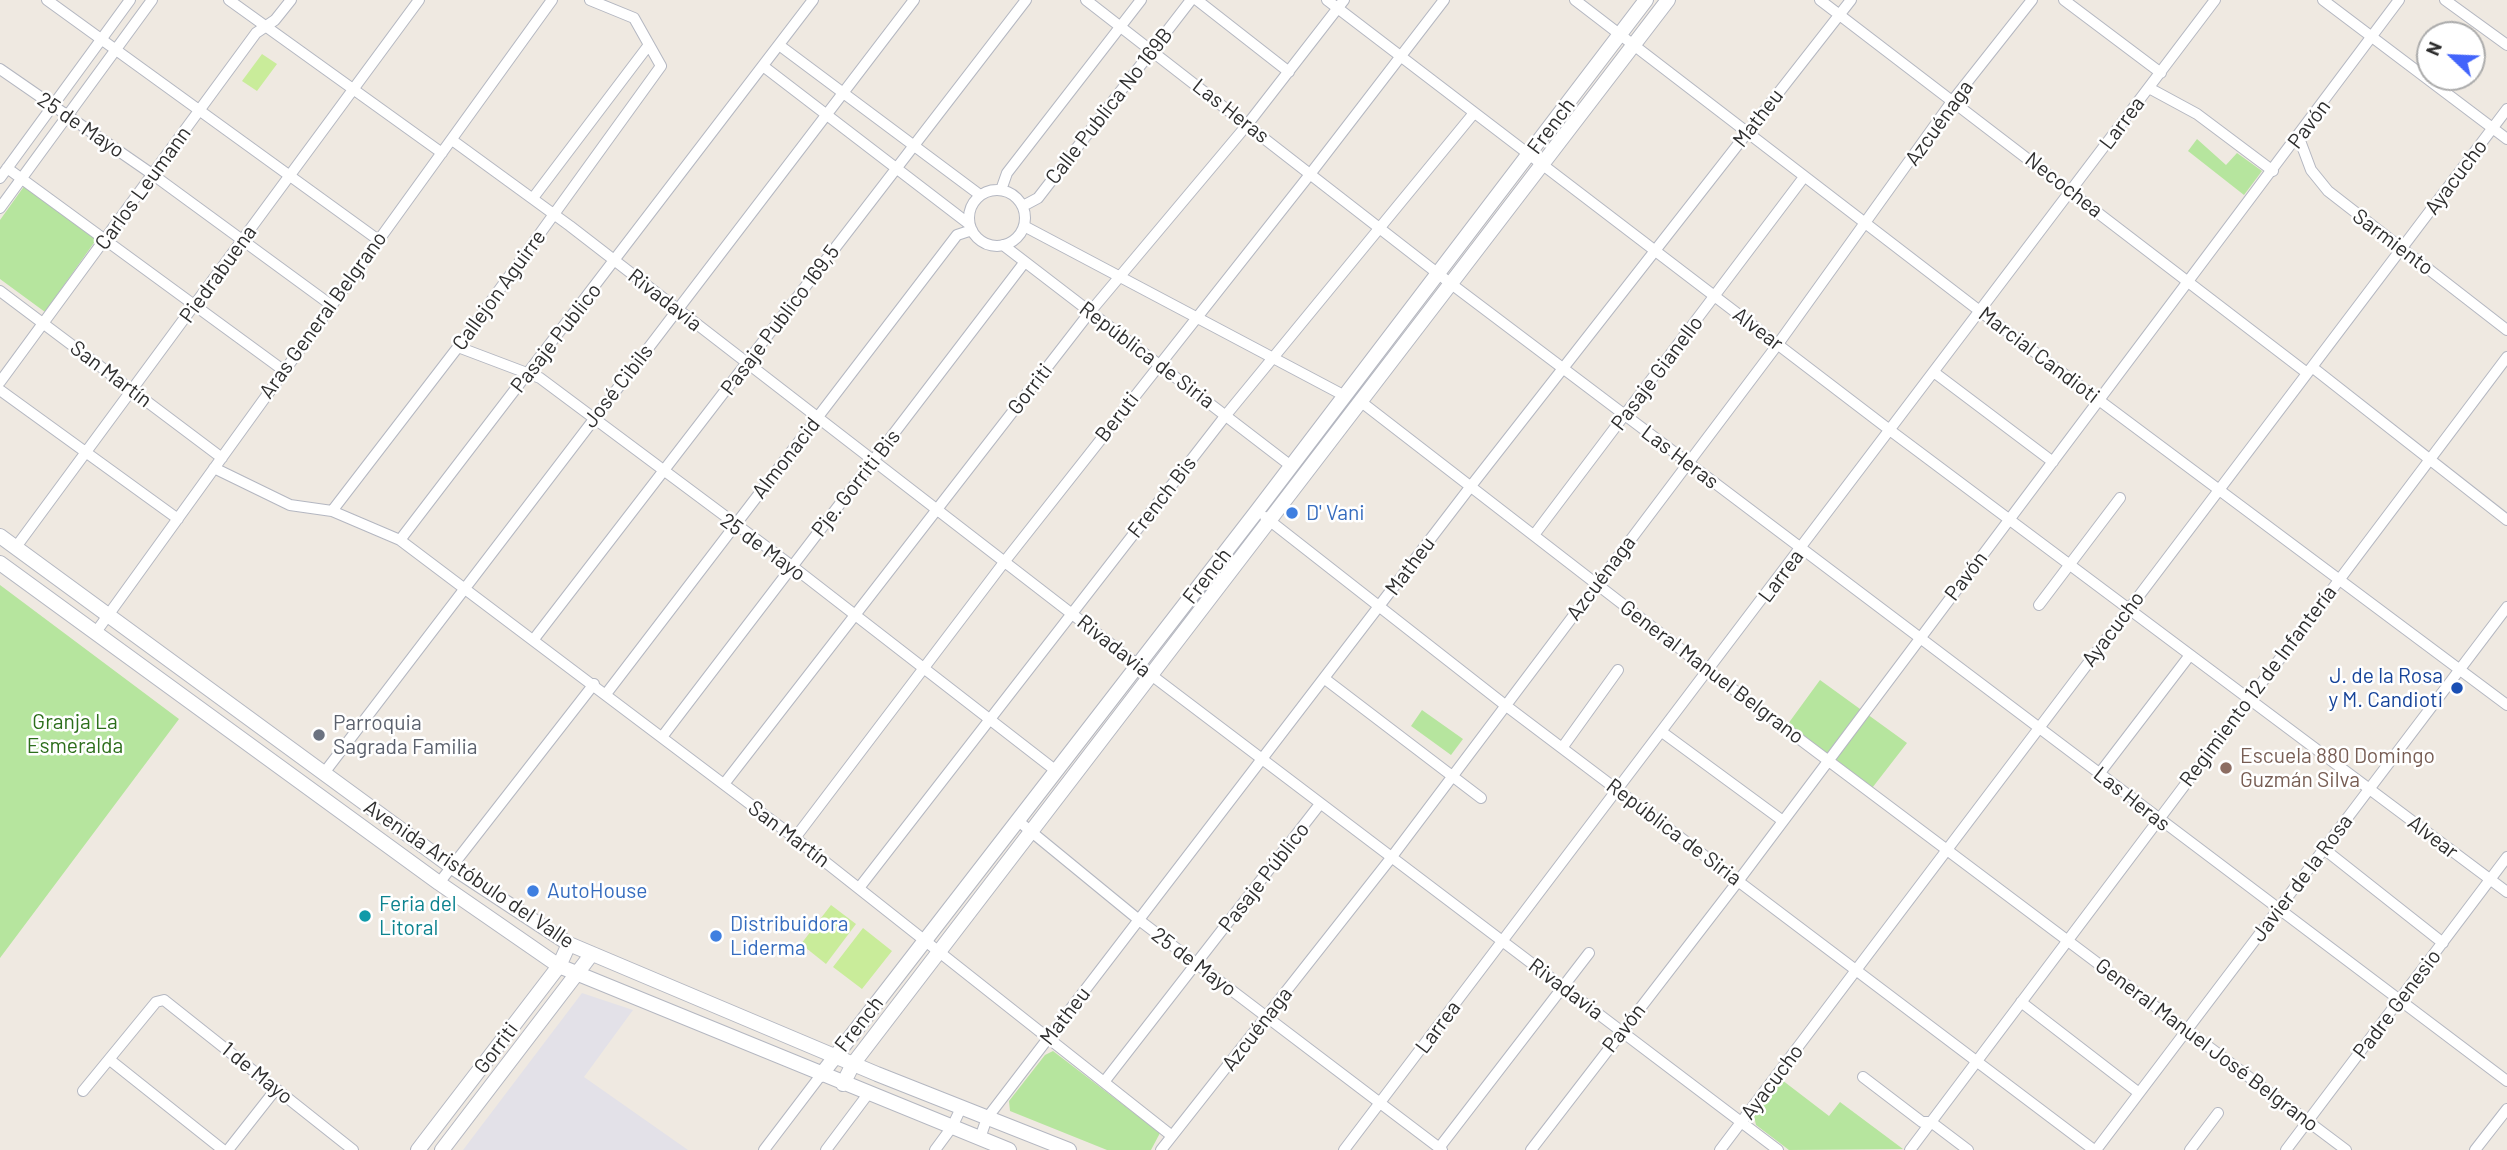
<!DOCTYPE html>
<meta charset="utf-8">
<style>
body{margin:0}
#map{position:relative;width:2507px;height:1150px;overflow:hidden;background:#efe9e1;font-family:Barlow,sans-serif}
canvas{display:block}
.north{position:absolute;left:2416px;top:21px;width:70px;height:70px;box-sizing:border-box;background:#fff;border:2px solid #ababab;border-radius:50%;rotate:293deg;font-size:19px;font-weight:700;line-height:28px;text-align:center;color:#2e2e2e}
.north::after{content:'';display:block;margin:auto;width:24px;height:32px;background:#4264fb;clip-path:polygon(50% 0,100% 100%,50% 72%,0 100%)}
</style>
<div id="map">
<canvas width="2507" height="1150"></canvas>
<div class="north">N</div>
</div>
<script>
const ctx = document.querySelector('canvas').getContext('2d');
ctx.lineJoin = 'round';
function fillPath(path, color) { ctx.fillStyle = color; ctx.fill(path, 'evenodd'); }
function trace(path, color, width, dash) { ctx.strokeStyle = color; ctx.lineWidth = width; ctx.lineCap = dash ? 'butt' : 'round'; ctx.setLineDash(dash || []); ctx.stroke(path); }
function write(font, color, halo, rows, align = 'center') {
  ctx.font = font + ' Barlow,sans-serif'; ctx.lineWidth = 5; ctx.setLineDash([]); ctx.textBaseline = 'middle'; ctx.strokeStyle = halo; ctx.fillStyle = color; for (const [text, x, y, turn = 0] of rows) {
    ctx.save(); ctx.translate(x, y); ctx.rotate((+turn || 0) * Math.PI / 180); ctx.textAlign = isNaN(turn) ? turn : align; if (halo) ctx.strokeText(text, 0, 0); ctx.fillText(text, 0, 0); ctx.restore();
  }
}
fillPath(new Path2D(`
 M582 993 633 1010 584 1077 688 1150H463Z`), '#e3e1e8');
fillPath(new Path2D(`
 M2197 139 2226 165 2237 153 2262 171 2244 195 2188 151Z
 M25 185 98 237 45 312 0 279V220Z
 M0 585 179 719 0 958Z
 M1820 680 1907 743 1869 792 1785 728Z
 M1422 710 1463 739 1451 755 1411 726Z
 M1053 1051 1160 1133 1151 1150H1107L1010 1111 1009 1101 1045 1055Z
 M1782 1080 1829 1116 1840 1102 1903 1149 1789 1150 1756 1125 1754 1116Z`), '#b6e59e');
fillPath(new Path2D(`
 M262 54 277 64 257 91 242 81Z
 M831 905 856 924 826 964 801 944Z
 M863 928 892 951 862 989 833 967Z`), '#c9ec9a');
const minor = new Path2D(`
 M47 0 377 239
 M229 0 442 153
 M1086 0 1450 283 2507 1081
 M1197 0 1289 72
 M1327 0 1891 431 2507 892
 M1575 0 1981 312 2507 705
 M1820 0 2307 373
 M2064 0 2161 73
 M2323 0 2507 139
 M2445 0 2507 45
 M779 45 980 195
 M763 66 969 224
 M0 69 152 174 331 305
 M2149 88 2197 114 2273 171
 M2299 138 2311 170 2328 191 2507 330
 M452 140 570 226 1138 665 1778 1150
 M7 168 283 370
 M0 178 130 0
 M969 218a28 28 0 1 1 56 0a28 28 0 1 1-56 0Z
 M1001 190 1007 173 1141 0
 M533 198 648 46
 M1023 206 1038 198 1191 0
 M0 208 152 0
 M1024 226 1345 396
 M1003 245 1291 466
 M0 291 222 458
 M458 347 540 378 792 566 1055 770
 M2312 367 2507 520
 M1935 373 2053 462
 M0 382 256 33 275 20 291 0
 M0 390 178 519
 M1360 401 1709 671 2346 1150
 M214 468 290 505 332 511 400 540 795 838 1172 1136
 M332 511 458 347 661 66 634 18 590 0
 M1265 517 1505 705 2094 1150
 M1534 535 1804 177
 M400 540 813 0
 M16 547 419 0
 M2039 605 2120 498
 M96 632 552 0
 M534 639 1026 0
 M1325 679 1481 798
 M606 694 957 235 972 230
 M1662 732 1783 821
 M662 737 1024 263
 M1562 748 1618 670
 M324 773 914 0
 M2099 774 2190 655
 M724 784 1090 312 1247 125 1344 0
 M1017 820 1139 920 1442 1150
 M795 838 1005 561 1311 173 1444 0
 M2324 849 2443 943
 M439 883 594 684
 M859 888 1226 415 1474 113
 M2021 1002 2139 1093
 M110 1060 223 1150
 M1863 1077 1922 1122H1931L1968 1150
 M1104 1082 1320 804
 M83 1091 156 1002 164 1000 353 1150
 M980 1138 987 1118 1471 486 1851 0
 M1439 1148 1589 953
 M228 1150 276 1089
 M764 1150 821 1075
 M826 1150 868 1094
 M935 1150 952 1127 961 1108
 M1161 1150 1391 858 1778 344 1953 100 2032 0
 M1344 1150 2215 0
 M1531 1150 1739 880 2399 0
 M1720 1150 2507 109
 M1910 1150 2507 357
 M2096 1150 2507 607
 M2190 1150 2218 1113
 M2286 1150 2507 857
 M2475 1150 2507 1109`);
const secondary = new Path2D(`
 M0 536 452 867 569 944 877 1074 1069 1150
 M0 563 439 883 559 966 1009 1150
 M821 1075 1257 511 1646 0
 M843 1084 853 1064 1668 0
 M418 1150 559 966 569 944
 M442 1150 591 955`);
trace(minor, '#b4b7c1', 12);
trace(secondary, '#b4b7c1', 16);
trace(minor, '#fff', 10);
trace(secondary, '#fff', 14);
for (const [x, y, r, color] of [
 [1292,513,7,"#3f7fe0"],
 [2457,688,7,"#1a4fb4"],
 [319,735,7,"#6b7280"],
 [2226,768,7,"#8d6e63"],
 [533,891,7,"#3f7fe0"],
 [365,916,7,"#0f9aa8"],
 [716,936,7,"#3f7fe0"]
]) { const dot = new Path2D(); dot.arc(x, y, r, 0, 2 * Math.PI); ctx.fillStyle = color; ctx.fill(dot); trace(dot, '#fff', 2.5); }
write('21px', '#2e2e2e', '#fff', [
 ["Calle Publica No 169B",1109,106,-52],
 ["Las Heras",1231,111,38],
 ["Matheu",1758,118,-52],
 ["Azcuénaga",1939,123,-54],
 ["Larrea",2122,123,-53],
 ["Pavón",2309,124,-53],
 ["25 de Mayo",81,125,34],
 ["French",1551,126,-53],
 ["Ayacucho",2456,177,-53],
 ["Necochea",2064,185,38],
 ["Carlos Leumann",143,188,-54],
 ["Sarmiento",2393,242,37],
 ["Piedrabuena",218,274,-54],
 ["Callejon Aguirre",499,290,-54],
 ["Rivadavia",665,300,38],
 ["Aras General Belgrano",323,315,-54],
 ["Pasaje Publico 169,5",780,320,-53],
 ["Alvear",1758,329,37],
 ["Pasaje Publico",556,338,-52],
 ["República de Siria",1147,355,37],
 ["Marcial Candioti",2039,355,37],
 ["Pasaje Gianello",1657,373,-53],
 ["San Martín",111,374,37],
 ["José Cibils",618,386,-52],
 ["Gorriti",1030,389,-52],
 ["Beruti",1117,417,-52],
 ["Las Heras",1680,457,37],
 ["Almonacid",786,458,-52],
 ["Pje. Gorriti Bis",856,483,-52],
 ["French Bis",1162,497,-52],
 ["25 de Mayo",763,547,36],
 ["Matheu",1410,566,-53],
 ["French",1207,576,-52],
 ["Larrea",1781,576,-53],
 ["Pavón",1966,576,-53],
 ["Azcuénaga",1601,578,-53],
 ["Ayacucho",2113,629,-53],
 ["Rivadavia",1114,646,38],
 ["General Manuel Belgrano",1712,672,37],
 ["Regimiento 12 de Infantería",2258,686,-53],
 ["Las Heras",2132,799,38],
 ["República de Siria",1674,832,37],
 ["San Martín",789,834,37],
 ["Alvear",2433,837,37],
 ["Avenida Aristóbulo del Valle",469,874,34],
 ["Pasaje Público",1264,877,-52],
 ["Javier de la Rosa",2302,878,-53],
 ["25 de Mayo",1194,962,37],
 ["Rivadavia",1566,989,37],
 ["Padre Genesio",2397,1004,-53],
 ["Matheu",1065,1016,-52],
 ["French",859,1024,-52],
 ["Larrea",1438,1027,-53],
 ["Pavón",1624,1028,-52],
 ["Azcuénaga",1257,1029,-52],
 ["General Manuel José Belgrano",2207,1045,37],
 ["Gorriti",496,1048,-53],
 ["1 de Mayo",257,1073,39],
 ["Ayacucho",1772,1082,-53]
]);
write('21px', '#366cbe', '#fff', [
 ["D' Vani",1306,513],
 ["AutoHouse",547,891],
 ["Distribuidora",730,924],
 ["Liderma",730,948]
], 'left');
write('21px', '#164399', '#fff', [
 ["J. de la Rosa",2443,676],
 ["y M. Candioti",2443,700]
], 'right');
write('21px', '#2c6e1b', '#fff', [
 ["Granja La",75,722],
 ["Esmeralda",75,746]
]);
write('21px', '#5b616d', '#fff', [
 ["Parroquia",333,723],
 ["Sagrada Familia",333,747]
], 'left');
write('21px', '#785e54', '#fff', [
 ["Escuela 880 Domingo",2240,756],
 ["Guzmán Silva",2240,780]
], 'left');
write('21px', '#0d838f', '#fff', [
 ["Feria del",379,904],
 ["Litoral",379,928]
], 'left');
</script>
